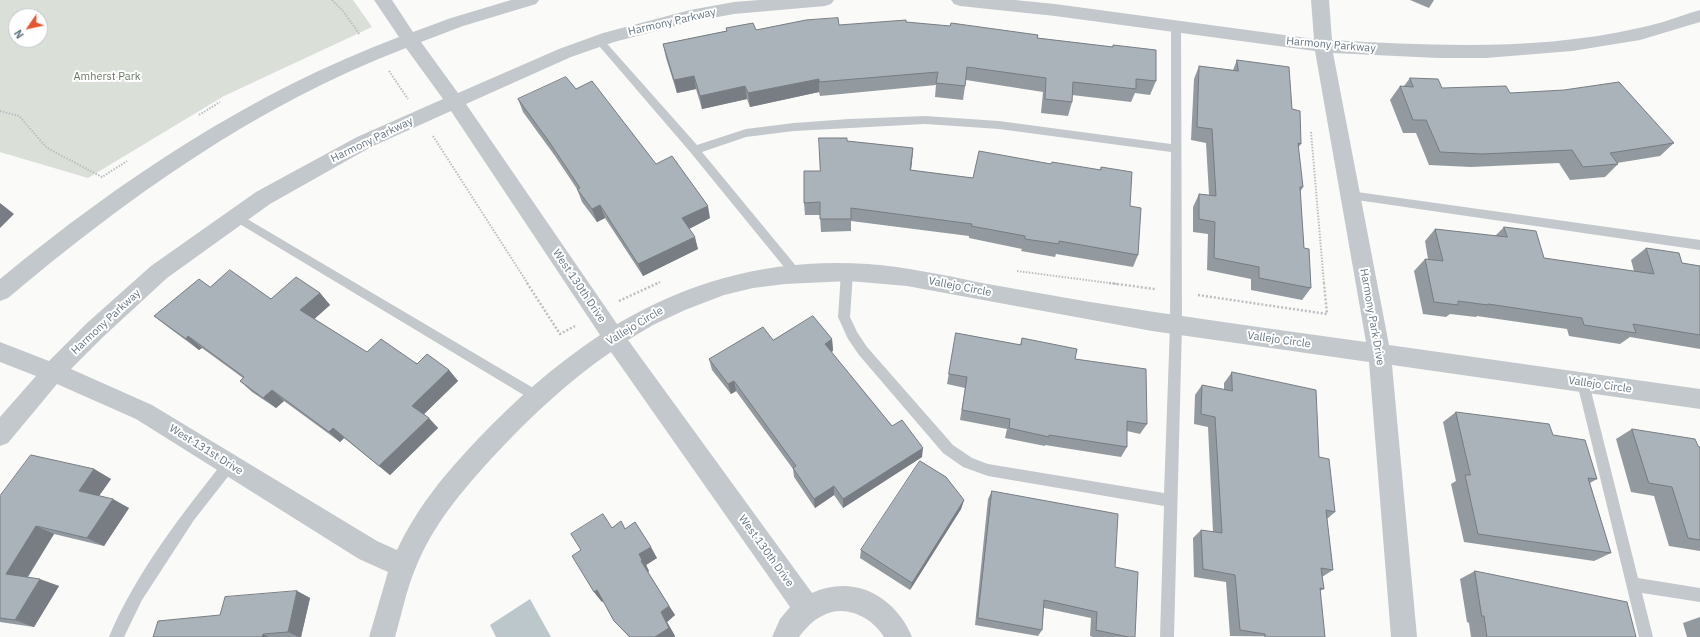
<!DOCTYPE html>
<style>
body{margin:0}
#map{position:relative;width:1700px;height:637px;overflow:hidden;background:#fafaf8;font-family:"IBM Plex Sans",sans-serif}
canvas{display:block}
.north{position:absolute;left:8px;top:8px;width:40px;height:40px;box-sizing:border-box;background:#fff;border:1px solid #c1c8cd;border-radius:50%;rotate:236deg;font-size:11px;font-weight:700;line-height:16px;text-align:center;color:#657683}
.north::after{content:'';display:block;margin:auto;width:14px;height:18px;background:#e4572e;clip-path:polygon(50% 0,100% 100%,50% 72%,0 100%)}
</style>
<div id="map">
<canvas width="1700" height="637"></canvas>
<div class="north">N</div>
</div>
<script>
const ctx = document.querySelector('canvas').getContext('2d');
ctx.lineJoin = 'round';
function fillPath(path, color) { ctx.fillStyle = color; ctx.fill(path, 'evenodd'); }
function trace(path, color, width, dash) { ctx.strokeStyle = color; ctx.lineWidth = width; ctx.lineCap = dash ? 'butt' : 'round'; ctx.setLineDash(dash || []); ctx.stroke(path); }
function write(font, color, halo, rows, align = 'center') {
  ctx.font = font + ' "IBM Plex Sans",sans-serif'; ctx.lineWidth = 4; ctx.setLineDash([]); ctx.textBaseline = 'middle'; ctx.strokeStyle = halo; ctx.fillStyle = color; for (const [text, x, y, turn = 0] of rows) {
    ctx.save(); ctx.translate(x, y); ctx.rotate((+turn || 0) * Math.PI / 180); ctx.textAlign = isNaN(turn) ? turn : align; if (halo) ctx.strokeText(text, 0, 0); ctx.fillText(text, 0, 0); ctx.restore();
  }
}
fillPath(new Path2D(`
 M0 0H353L372 27 224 96 88 178 0 152ZM16 16H40V40H16Z`), '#dadfd7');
fillPath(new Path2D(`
 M530 599 551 637H496L490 625Z`), '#bbc7cb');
trace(new Path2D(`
 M332 0 343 11 360 35
 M389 71 408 99
 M0 111 19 116 47 148 102 177 127 161
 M199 115 220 102
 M1311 132 1324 284
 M433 136 528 284
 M1017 271 1117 284
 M656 284 660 282`), '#bbbfc2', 2, [1.5, 1.5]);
trace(new Path2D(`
 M527 283 560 334 575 326
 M1109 283 1155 289
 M1198 295 1327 314 1324 283
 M619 301 658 283`), '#bbbfc2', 2.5, [2, 2]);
fillPath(new Path2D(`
 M1176 23 1181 26 1182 325 1174 637H1160L1164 506 988 476 963 467 943 453 859 355 848 339 838 317 841 273 843 270 847 268 851 270 853 273 850 317 857 332 867 347 953 445 972 458 988 464 1164 493 1170 325 1171 152 999 129 925 124 794 131 746 137 702 152 801 272 803 275 801 278 797 280 793 278 691 153 594 40 599 37 602 38 697 145 746 129 794 123 849 119 925 116 999 121 1171 144V26Z
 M1350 191 1700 240V250L1350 199 1346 198 1345 195 1346 192Z
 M237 213 540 392 542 396 540 400 536 402 532 400 233 220 231 217 233 214Z
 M1583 377 1587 379 1589 383 1638 578 1700 588V602L1642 593 1653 637H1639L1577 383 1579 379Z
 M229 459 234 461 236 465 234 469 194 520 142 600 124 637H109C135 574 182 514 224 461Z`), '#c3c8cc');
fillPath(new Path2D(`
 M374 0H392L413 32 451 18 511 0H539L536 4 463 26 421 42 458 93 559 49 603 33 690 10 734 2 759 0H834L831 4 825 6 734 14 690 22 614 42 571 57 466 104 617 324C696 278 776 258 868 264 906 267 944 275 982 283 1016 289 1050 295 1084 301 1178 316 1272 329 1366 342L1315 51 1055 16 960 6 954 4 951 0H1015L1055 4 1314 39 1311 0H1329L1332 40C1435 46 1537 51 1639 28 1660 24 1680 16 1700 10V22L1640 40 1572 51 1486 58H1438L1333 53 1389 345 1700 389V409L1392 365 1417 637H1391L1369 362 1152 331 907 286 849 281 785 284 753 288 724 295 685 310 653 325 628 340 812 593C854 574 895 596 912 637H884C872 617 844 603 822 616 813 620 805 629 799 637H772L780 619 790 607 611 352C567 382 528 419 492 458 461 492 433 525 416 567 406 590 402 614 395 637H369L388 572 359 559 136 419 57 384 8 443 0 446V417L36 376 0 362V342L49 361 87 323 151 266 256 192 357 137 443 99 406 48C258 104 128 197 8 298L0 301V279C120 180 252 92 399 37ZM451 111 600 335C555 365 515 400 477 440 444 475 418 506 397 550L377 541 152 405 71 369 103 337 167 278 270 204 371 147Z`), '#c3c8cc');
fillPath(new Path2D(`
 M1410 0H1434L1429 8Z
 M906 22 1113 47V45L1156 81 1150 95 1135 93 1131 102 1072 95V102L1068 116 1041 113 1043 92 966 80 963 100 935 97 936 85 820 96 819 92 750 107 747 99 702 109 696 89 677 93 666 58 663 44 726 31V28L756 30Z
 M1237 60 1292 109 1301 144 1298 148 1303 187 1300 192 1304 248 1311 288 1302 300 1251 290V279L1207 270 1208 234 1193 232V207L1199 194 1209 195 1206 143 1191 140 1194 79 1199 66 1233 70Z
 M1410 78 1442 88 1510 93 1674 143 1660 156 1617 163 1618 164 1605 177 1570 180 1559 163 1471 167 1429 165 1416 133H1403L1390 100 1400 86H1404Z
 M576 89 656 164 710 218 689 229 698 249 643 276 605 218 597 222 582 202 577 189 555 156 523 112 518 99Z
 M847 141 913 148 911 170 973 178 1051 164 1100 170 1101 167 1130 206 1138 255 1133 267 1056 254 1055 257 1021 251 1022 249 969 238V236L851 221V231L821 232 820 215H805L804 203 820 171Z
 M1504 227 1544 258 1634 271 1631 260 1646 248 1682 263 1700 266V349L1630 337 1620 344 1569 336 1567 329 1477 316 1476 317 1450 314 1446 317 1423 314 1414 271 1425 259H1428L1425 241 1435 229 1495 236Z
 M210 287 271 299 320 293 330 305 314 319 367 352 449 370 458 381 424 414 438 428 390 475 344 438 340 442 284 401 276 408 252 392 240 381 243 378 202 348 199 350 168 327 154 316Z
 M956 333 1020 345 1022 338 1075 359 1147 424 1140 434 1127 431V447L1121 457 1045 445V446L1005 438 1007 429 960 420 965 388 947 384Z
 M832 339 833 351 831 352 892 426 922 457 843 508 834 495 815 508 794 477 793 469 736 391 731 394 712 370 709 359 773 340Z
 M1232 372 1319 457 1335 512 1327 519 1333 570 1322 577 1324 589 1320 591 1325 637 1230 636 1226 582 1194 577 1193 538 1201 530 1213 532 1208 427 1194 424 1195 395 1202 385 1224 390V383Z
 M1456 412 1553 435 1597 479 1590 483 1611 553 1594 561 1464 542 1451 484 1456 481 1443 422Z
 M1632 429 1700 447V551L1669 546 1654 496 1631 492 1616 439Z
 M94 469 111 479 99 496 129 508 104 546 54 534 28 577 59 586 34 627 0 622V496Z
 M992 491 1115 567 1135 637H1093L1090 636 1091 618 1044 608 1042 630 1038 636 975 625 988 499Z
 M964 500 961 509 910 590 860 558 861 550Z
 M621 521 625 529 657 558 646 565 649 571 648 572 675 615 667 622 675 636 674 637H629L614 621 603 601 602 602 594 592 612 528Z
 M1475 571 1636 637H1471L1469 623 1467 622 1460 579Z
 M297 591 310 598 301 637H153Z
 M1700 617V637H1687L1683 623Z`), '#929a9f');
fillPath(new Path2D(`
 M694 76 696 89 677 93 674 80Z
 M819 79V92L750 107 748 93Z
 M745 86 747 99 702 109 700 96Z
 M913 148 912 162 909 183 910 170Z
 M0 203 14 214 0 228Z
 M600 205 605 218 597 222 592 209Z
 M708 206 710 218 685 231 682 218Z
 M695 237 698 249 643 276 638 264Z
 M320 293 330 305 311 322 300 310Z
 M188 336 202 348 199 350 186 339Z
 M832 339 833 351 825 355V344Z
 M449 370 458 381 422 416 412 406Z
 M734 381 736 391 731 394 728 384Z
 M272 390 284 401 276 408 263 398Z
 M429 418 438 428 390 475 379 466Z
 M333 428 344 438 340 442 329 432Z
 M923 448 922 457 843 508V499Z
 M94 469 111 479 96 500 79 491Z
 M834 486V495L815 508 814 499Z
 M113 499 129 508 104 546 87 538Z
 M964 500 961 509 910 590 912 583Z
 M36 526 54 534 25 581 6 574Z
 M651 547 657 558 646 565 649 571 648 572 641 561 639 554Z
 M40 579 59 586 34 627 15 620Z
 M597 590 605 600 602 602 594 592Z
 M297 591 310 598 301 637H299L288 632Z
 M669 606 675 615 667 622 675 636 674 637H655L661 612Z
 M263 634 269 637H262Z`), '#777d82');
const building = new Path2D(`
 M838 18 839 25 906 20V22L950 26 951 23 1038 35 1037 38 1113 47V45L1156 50V81L1136 79V89L1073 82 1072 102 1045 99 1046 78 967 67 965 86 936 83 938 72 819 82V79L748 93 745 86 700 96 694 76 674 80 663 44 727 31 726 28 753 23 756 30 806 20Z
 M1237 60 1289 67 1292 109 1300 111 1301 144 1298 143 1303 187H1300L1304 248 1309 249 1311 288 1259 278V267L1214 258 1215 222 1199 219V194L1216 196 1212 129 1197 127 1199 66 1238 71Z
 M566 77 576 89 592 81 656 164 672 156 708 206 682 218 695 237 638 264 600 205 592 209 577 189 580 188 550 143 518 99Z
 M1410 78 1438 79 1442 88 1506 86 1510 93 1564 90 1619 82 1674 143 1610 153 1618 164 1583 167 1572 150 1482 154 1440 152 1426 120H1413L1400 86 1413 87Z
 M819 138H847V141L913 148 910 170 973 178 979 151 1051 164 1052 162 1101 170V167L1132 172 1130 206 1141 208 1138 255 1059 241V244L1025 239V236L971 226 972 224 851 208V219H820V202L804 203V171H820Z
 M1504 227 1536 231 1544 258 1654 274 1646 248 1679 253 1682 263 1700 266V335L1633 324 1636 333 1584 325 1582 318 1488 304V305L1458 301V305L1434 302 1425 259 1443 261 1435 229 1507 237Z
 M230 270 271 299 296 277 320 293 300 310 367 352 381 339 417 364 427 354 449 370 412 406 429 418 379 466 333 428 329 432 272 390 263 398 240 381 244 377 188 336 186 339 154 316 199 279 210 287Z
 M813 316 832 339 825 344 892 426 902 420 923 448 843 499 834 486 814 499 793 468 796 466 734 381 728 384 709 359 763 327 773 340Z
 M956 333 1021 345 1022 338 1077 349 1075 359 1146 369 1147 424 1127 421V447L1049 435V437L1009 428 1010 419 962 410 967 377 949 374Z
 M1232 372 1316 390 1319 457 1329 459 1335 512 1326 510 1333 570 1321 568 1324 589 1320 588 1325 637H1265V634L1240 630 1235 575 1203 569 1201 530 1222 533 1215 417 1201 414 1202 385 1232 391Z
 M1456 412 1549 424 1553 435 1585 440 1597 479 1588 478 1611 553 1478 534 1465 475H1470Z
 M1632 429 1695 439 1698 446 1700 447V540L1688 538 1672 487 1649 483Z
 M31 455 94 469 79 491 113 499 87 538 36 526 6 574 40 579 15 620 0 618V496Z
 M920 461 946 477 964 500 912 583 861 550Z
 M992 491 1118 514 1115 567 1138 572 1135 637H1128L1096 630 1097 612 1044 600 1042 630 978 618Z
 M603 514 612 528 621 521 625 529 635 522 651 547 639 554 642 560 641 561 669 606 661 612 669 628 655 637H630L614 621 597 590 594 592 572 556 581 550 571 534Z
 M1475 571 1627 602 1636 637H1487L1484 616H1482Z
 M297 591 288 632 263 634 262 637H153L158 621 220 615 225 597Z`);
fillPath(building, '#aab3b9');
trace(building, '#777d82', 1);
write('11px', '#657683', '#fff', [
 ["Harmony Parkway",672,22,-13],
 ["Harmony Parkway",1331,45,5],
 ["Harmony Parkway",372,140,-26],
 ["West 130th Drive",579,286,56],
 ["Vallejo Circle",960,287,11],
 ["Harmony Park Drive",1372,317,80],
 ["Harmony Parkway",106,322,-43],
 ["Vallejo Circle",635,326,-31],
 ["Vallejo Circle",1279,340,8],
 ["Vallejo Circle",1600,385,8],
 ["West 131st Drive",206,450,32],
 ["West 130th Drive",766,551,54]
]);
write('11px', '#687a64', '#fff', [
 ["Amherst Park",107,77]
]);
</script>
